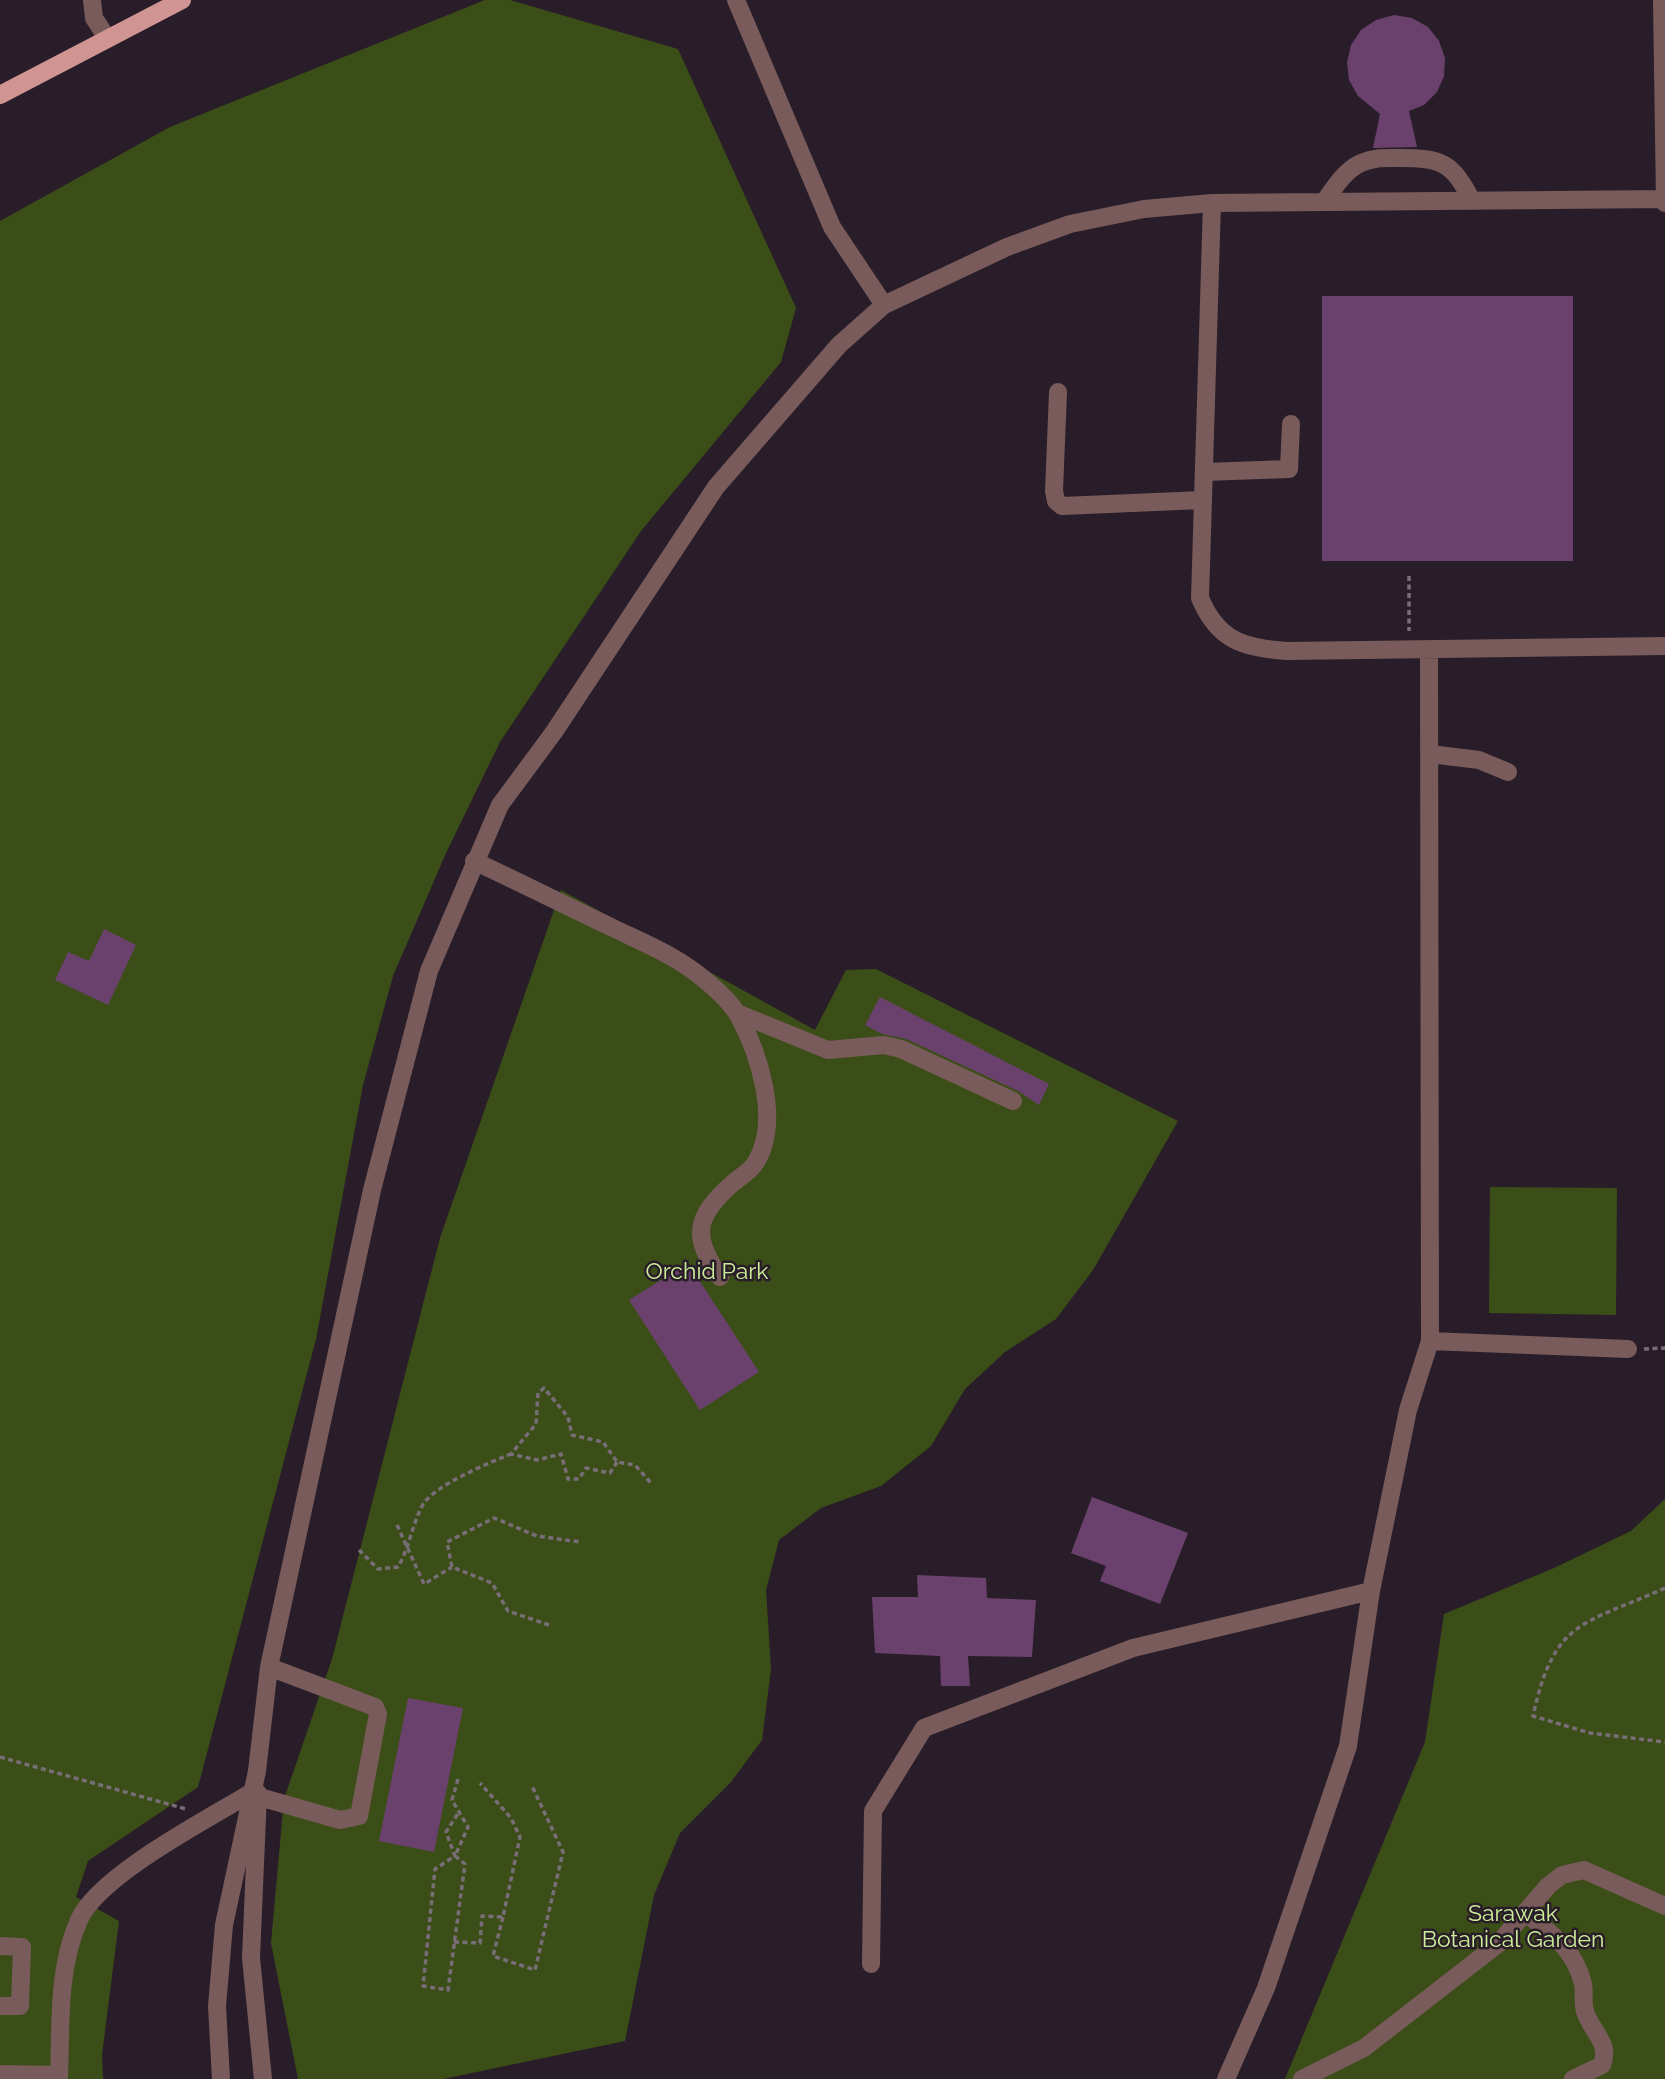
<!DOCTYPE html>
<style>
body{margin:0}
canvas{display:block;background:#281d28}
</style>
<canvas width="1665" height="2079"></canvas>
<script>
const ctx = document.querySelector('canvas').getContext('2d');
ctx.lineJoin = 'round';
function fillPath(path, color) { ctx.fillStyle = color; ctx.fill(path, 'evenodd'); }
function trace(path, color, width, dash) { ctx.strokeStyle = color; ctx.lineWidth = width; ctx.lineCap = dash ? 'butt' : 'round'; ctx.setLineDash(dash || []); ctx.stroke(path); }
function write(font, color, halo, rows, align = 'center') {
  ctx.font = font + ' Raleway,sans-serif'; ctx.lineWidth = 5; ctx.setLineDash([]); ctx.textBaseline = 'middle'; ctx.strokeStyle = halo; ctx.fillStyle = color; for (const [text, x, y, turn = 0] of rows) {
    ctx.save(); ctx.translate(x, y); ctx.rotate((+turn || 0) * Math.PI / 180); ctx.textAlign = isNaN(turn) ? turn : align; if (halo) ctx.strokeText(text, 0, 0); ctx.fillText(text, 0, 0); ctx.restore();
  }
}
fillPath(new Path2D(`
 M485 0H510L678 49 796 308 781 362 641 531 500 742 446 853 393 976 363 1085 316 1339 198 1787 88 1861 76 1897 119 1921 102 2055 103 2079H0V221L170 127Z
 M561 890 815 1030 846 970 876 969 1178 1121 1093 1270 1056 1319 1005 1352 965 1389 931 1446 881 1486 821 1508 779 1540 766 1590 771 1669 762 1740 731 1782 680 1833 654 1895 625 2041 443 2079H298L271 1943 284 1799 332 1659 440 1238Z
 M1490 1187 1617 1188 1616 1315 1489 1313Z
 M1665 1499V2079H1285L1425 1742 1444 1614 1554 1568 1631 1531Z`), '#3c4e17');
fillPath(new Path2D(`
 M1394 15 1412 18 1428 27 1439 41 1445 58 1444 76 1437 92 1424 105 1409 111 1417 147 1373 148 1380 114 1358 96 1349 80 1347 62 1351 45 1361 30 1376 20Z
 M1322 296H1573V561H1322Z
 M104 929 136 945 108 1005 55 980 68 952 89 961Z
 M880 997 1049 1084 1039 1105 1018 1091 906 1039 882 1034 865 1025Z
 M688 1263 759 1372 700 1410 629 1300Z
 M1092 1497 1188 1533 1160 1604 1100 1581 1106 1566 1071 1553Z
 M917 1575 986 1578 987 1598 1036 1600 1032 1657 968 1656 970 1686H941L940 1656 875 1653 872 1597H918Z
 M408 1698 463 1708 434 1852 379 1841Z`), '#6a416c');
trace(new Path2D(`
 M1409 576V631
 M1644 1349 1665 1348
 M617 1462 610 1473 586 1468 579 1479H568L561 1454 537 1460 511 1454 536 1424 538 1393 544 1388 568 1417 572 1435 603 1442 617 1462 635 1465 651 1483
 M397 1525 424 1584 452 1567
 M359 1550 378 1569 398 1567C409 1548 412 1526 422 1506 432 1486 491 1462 511 1454
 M1665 1588C1583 1625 1554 1619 1533 1716L1590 1733 1665 1742
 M549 1625 508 1611 492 1583 452 1567 447 1542 494 1518 537 1536 580 1542
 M0 1757 186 1809
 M458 1779 452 1800 468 1827 455 1856 465 1864 448 1990 423 1986 435 1869 455 1856 446 1832 459 1812
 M503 1917 493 1956 535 1970 563 1852 532 1786
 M454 1942 480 1943 482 1916 503 1917 520 1837 511 1818 480 1783`), '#786e78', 3.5, [5, 3.5]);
trace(new Path2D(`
 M92 0 94 18 107 38
 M736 0 832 227 884 305
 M1662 0 1665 203
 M1324 202C1334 188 1345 170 1361 163 1374 157 1386 158 1399 158 1442 158 1452 162 1472 201
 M1212 203 1200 598C1218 641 1244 648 1287 651L1665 646
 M1058 392 1054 491 1056 501 1062 506 1202 500
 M1204 472 1289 469 1291 424
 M1430 754 1479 760 1508 772
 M474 861C521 883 567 906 613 928 644 943 679 957 705 980 716 989 731 1003 738 1015 759 1053 781 1121 756 1162 752 1170 740 1177 733 1183 694 1217 692 1237 720 1277
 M737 1013 828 1050 884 1045 901 1049 1013 1101
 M1430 1341 1628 1349
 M258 1793 251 1958 263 2079
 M1527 1914C1553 1935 1575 1950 1583 1984 1585 1993 1582 2002 1585 2011 1591 2032 1611 2042 1602 2065L1573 2079
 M0 1946 22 1947 20 2006H0
 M871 1964 873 1811 924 1728 1133 1648 1371 1591
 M0 2074 59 2075
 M59 2079C61 2027 57 1969 79 1920 98 1876 206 1820 249 1794L340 1820 359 1816 378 1714 375 1707 269 1667
 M221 2079 217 2006 224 1925 257 1771 269 1667 372 1190 429 971 500 805 554 732 716 487 839 345 884 305 1007 247 1070 224 1144 209 1212 203 1665 199
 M1226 2079 1266 1988 1348 1746 1371 1591 1408 1410 1430 1341 1429 649
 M1302 2079 1364 2048 1498 1944 1548 1886 1562 1875 1584 1870 1665 1906`), '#785b5a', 18);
trace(new Path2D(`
 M0 95 182 0`), '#d09592', 18);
write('23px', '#cdee99', '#281d28', [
 ["Orchid Park",707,1272],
 ["Sarawak",1513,1914],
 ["Botanical Garden",1513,1940]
]);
</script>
